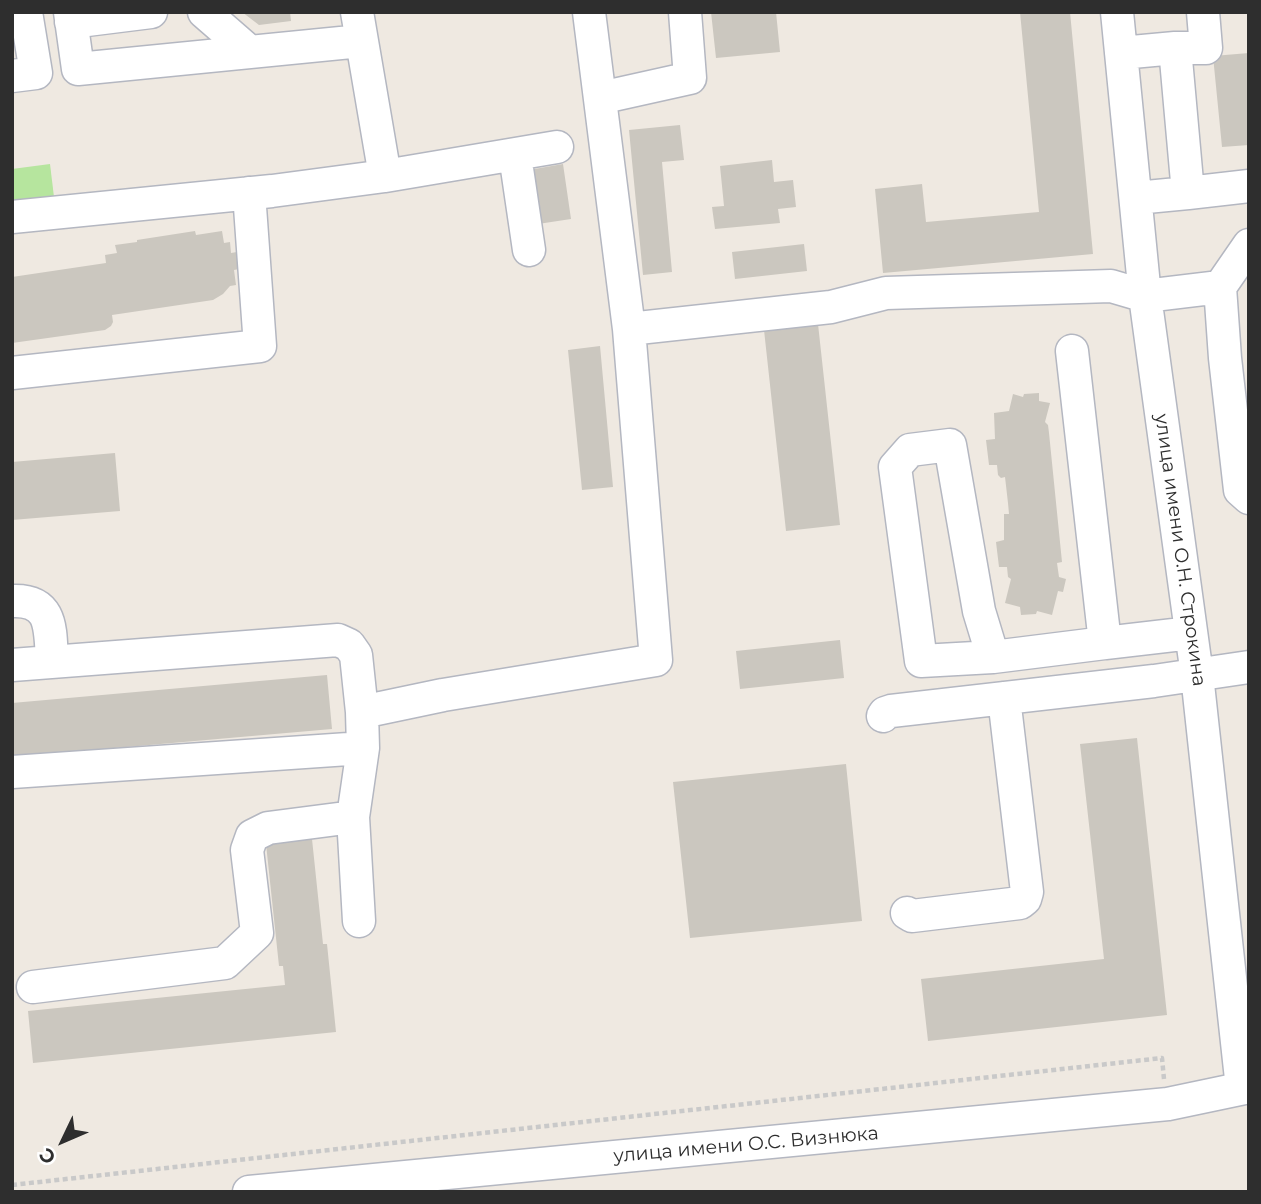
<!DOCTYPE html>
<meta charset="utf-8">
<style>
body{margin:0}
#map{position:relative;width:1261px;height:1204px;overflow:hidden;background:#efe9e1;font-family:Montserrat,sans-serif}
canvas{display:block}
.frame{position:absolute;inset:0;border:14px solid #2e2e2e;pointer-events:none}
.north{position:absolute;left:28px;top:1106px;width:70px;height:70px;-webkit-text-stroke:5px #fff;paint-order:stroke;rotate:226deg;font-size:19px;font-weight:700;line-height:28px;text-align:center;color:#2e2e2e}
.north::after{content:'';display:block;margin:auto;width:24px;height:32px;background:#2e2e2e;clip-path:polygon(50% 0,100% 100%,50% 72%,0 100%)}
</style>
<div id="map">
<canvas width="1261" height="1204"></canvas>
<div class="frame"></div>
<div class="north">С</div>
</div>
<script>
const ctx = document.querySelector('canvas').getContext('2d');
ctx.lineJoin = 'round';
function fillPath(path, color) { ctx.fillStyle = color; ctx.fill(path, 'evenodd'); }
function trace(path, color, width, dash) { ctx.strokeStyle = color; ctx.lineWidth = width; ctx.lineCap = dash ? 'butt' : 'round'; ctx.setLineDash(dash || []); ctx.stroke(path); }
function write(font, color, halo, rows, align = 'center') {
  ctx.font = font + ' Montserrat,sans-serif'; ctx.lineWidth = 6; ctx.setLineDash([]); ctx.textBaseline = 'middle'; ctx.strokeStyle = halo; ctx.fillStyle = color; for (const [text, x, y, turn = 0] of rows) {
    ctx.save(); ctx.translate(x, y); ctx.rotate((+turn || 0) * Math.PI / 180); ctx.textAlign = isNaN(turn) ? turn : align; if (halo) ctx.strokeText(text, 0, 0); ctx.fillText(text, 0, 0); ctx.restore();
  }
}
fillPath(new Path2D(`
 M50 164 54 197 12 202V169Z`), '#b6e59e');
fillPath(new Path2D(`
 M242 12H290L291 21 259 25Z
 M711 12H776L780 52 716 58Z
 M1020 12H1070L1093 254 883 273 875 189 922 184 926 222 1039 212Z
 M1249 53V145L1222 147 1213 56Z
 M680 125 684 160 662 162 672 272 643 275 629 130Z
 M772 160 774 182 793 180 796 207 778 209 780 223 715 229 712 207 724 206 720 166Z
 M563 164 571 219 538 224 529 170Z
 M195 231 196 235 222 231 224 243 230 242 231 253 237 252 239 269 234 270 236 285 230 286 223 294 213 300 112 315 113 322 111 326 105 330 12 343V277L106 263 105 255 117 253 115 245 137 242V240Z
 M804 244 807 271 735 279 732 252Z
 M818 324 840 525 786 531 764 330Z
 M600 346 613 487 582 490 568 350Z
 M1039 393V401L1050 403 1045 422 1048 425 1049 433 1062 562 1057 563 1059 577 1066 579 1063 592 1058 591 1052 615 1037 611 1036 614 1021 615 1020 607 1005 603 1011 579 1008 577 1007 567H999L996 542 1004 540V514H1009L1008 503 1005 477 1001 478 998 475 997 465H989L986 440 995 439 994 413 1009 411 1013 394 1023 397 1024 394Z
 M115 453 120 511 12 520V462Z
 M840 640 844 678 740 689 736 651Z
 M327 675 332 729 12 757V703Z
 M1137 738 1167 1015 928 1041 921 979 1104 959 1080 744Z
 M846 764 862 921 690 938 673 782Z
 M312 839 323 944H327L336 1032 33 1063 28 1011 285 985 283 966H279L266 844Z`), '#cbc7bf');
const minor = new Path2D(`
 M70 12 78 69 361 41
 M204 12 250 52
 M357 12 385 176
 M1117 12 1145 296 1197 675 1242 1088
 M71 22 151 12
 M1175 48H1206L1203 12
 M1121 53 1175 48 1188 193 1136 198
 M12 76 36 73 26 12
 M600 98 690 78 685 12
 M515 155 529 250
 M1188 193 1249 186
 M12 217 272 191 385 176 557 147
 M1220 287 1225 358 1240 490 1249 498
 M629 329 831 307 886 293 1111 286 1145 296 1220 287 1249 245
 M1072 351 1105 643 1191 633
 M12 373 260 346 249 193
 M12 601C54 599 50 631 52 662
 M993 657 921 661 895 467 910 450 950 445 979 611 993 657 1105 643
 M12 665 338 640 349 645 356 655 362 712 363 748 353 817 359 921
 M362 712 443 695 656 660 629 329 589 12
 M883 716 885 713 891 711 1154 681 1249 667
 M12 772 363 748
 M907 913 912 916 1020 903 1025 899 1027 892 1004 698
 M33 987 225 963 257 933 247 850 252 836 268 828 353 817
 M249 1192 1168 1104 1249 1087`);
trace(minor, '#b4b7c1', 35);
trace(new Path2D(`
 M12 1185 1162 1058 1164 1079`), '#c9c9c9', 4.5, [5, 3.5]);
trace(minor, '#fff', 32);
write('19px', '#2e2e2e', '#fff', [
 ["улица имени О.Н. Строкина",1180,550,82],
 ["улица имени О.С. Визнюка",746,1145,-5]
]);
</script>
